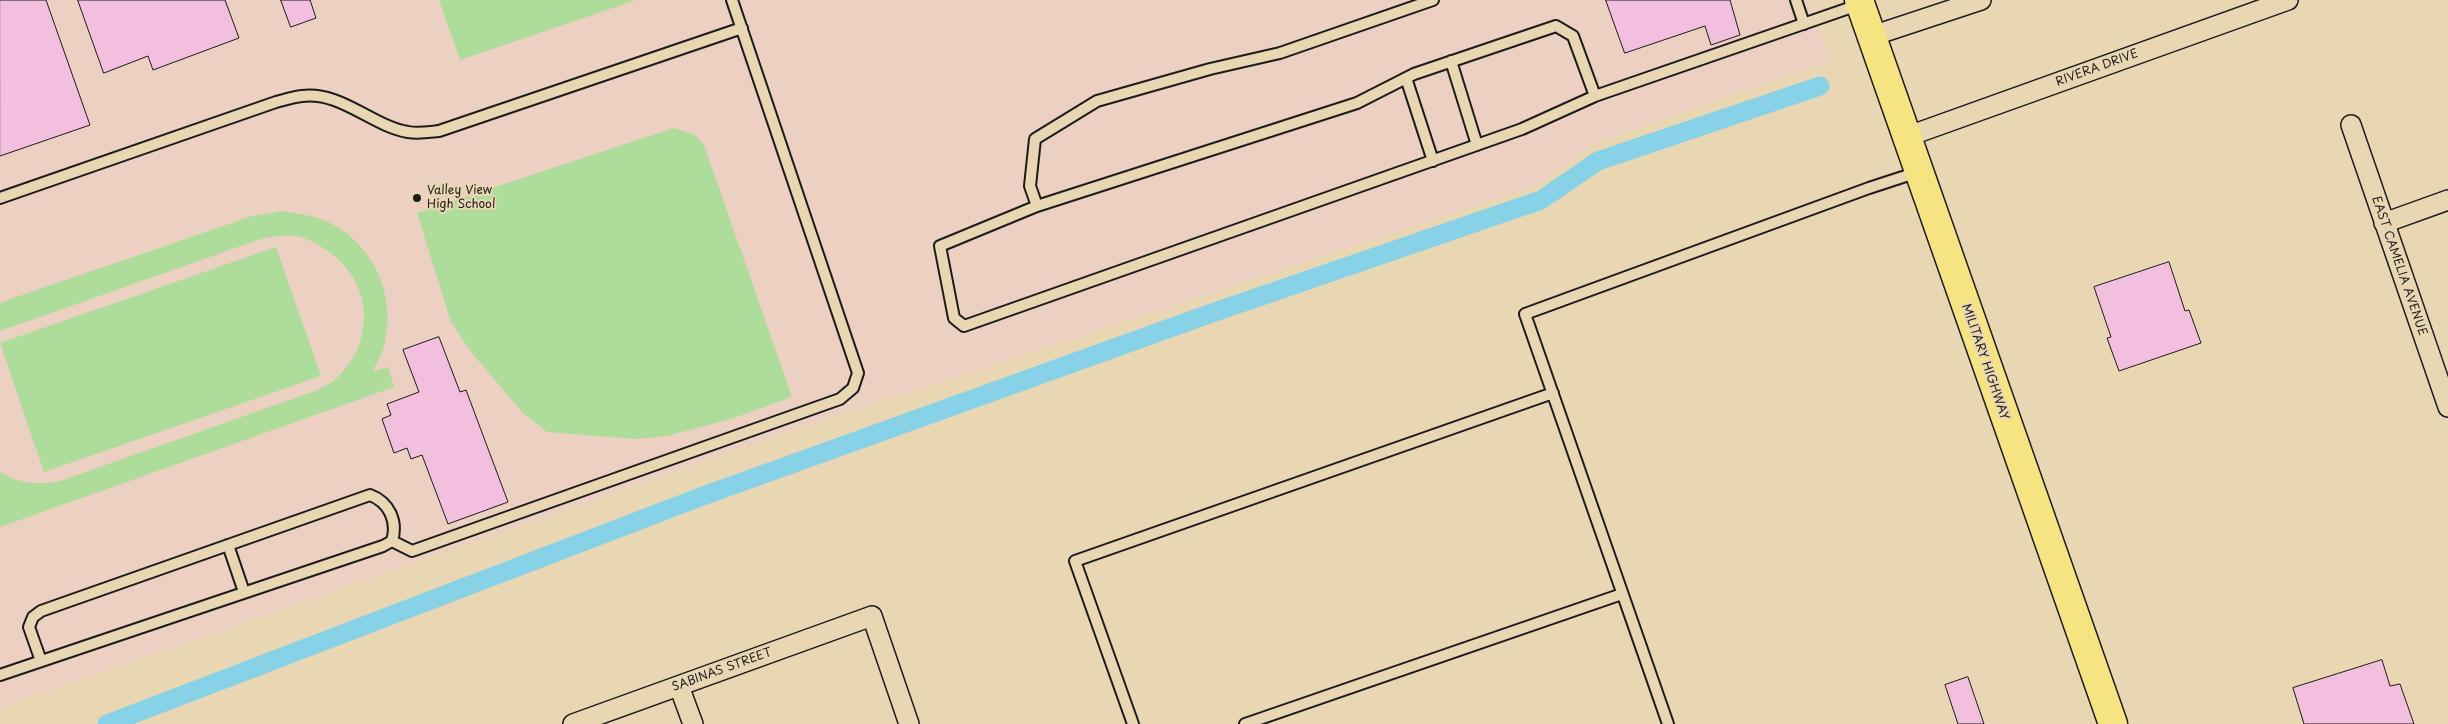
<!DOCTYPE html>
<style>
body{margin:0}
canvas{display:block;background:#e9d7b4}
</style>
<canvas width="2448" height="724"></canvas>
<script>
const ctx = document.querySelector('canvas').getContext('2d');
ctx.lineJoin = 'round';
function fillPath(path, color) { ctx.fillStyle = color; ctx.fill(path, 'evenodd'); }
function trace(path, color, width, dash) { ctx.strokeStyle = color; ctx.lineWidth = width; ctx.lineCap = dash ? 'butt' : 'round'; ctx.setLineDash(dash || []); ctx.stroke(path); }
function write(font, color, halo, rows, align = 'center') {
  ctx.font = font + ' "Playpen Sans",sans-serif'; ctx.lineWidth = 4; ctx.setLineDash([]); ctx.textBaseline = 'middle'; ctx.strokeStyle = halo; ctx.fillStyle = color; for (const [text, x, y, turn = 0] of rows) {
    ctx.save(); ctx.translate(x, y); ctx.rotate((+turn || 0) * Math.PI / 180); ctx.textAlign = isNaN(turn) ? turn : align; if (halo) ctx.strokeText(text, 0, 0); ctx.fillText(text, 0, 0); ctx.restore();
  }
}
fillPath(new Path2D(`
 M0 0H1808L1830 60 1593 144 1538 185 903 395 883 399 0 708Z`), '#ecd0c1');
fillPath(new Path2D(`
 M439 0H636L460 60Z
 M674 128 695 135 704 145 792 397 731 419 667 436 636 439 547 432 523 413 471 352 451 322 417 213Z
 M282 211C298 214 315 215 330 223 375 246 395 295 385 343 383 353 377 362 373 371L388 367 394 387 0 527V472C19 484 39 485 60 481L318 390C324 386 332 383 337 378 371 345 374 294 340 261 328 250 313 240 297 236 284 234 270 237 258 240L0 331V304L2 302 252 216Z
 M276 247 321 376 44 472 0 343Z`), '#aedc9b');
trace(new Path2D(`
 M107 724 703 496 1209 314 1541 200 1598 161 1820 86`), '#87d2e7', 19);
const building = new Path2D(`
 M0 0H46L90 125 0 156Z
 M78 0H225L239 38 153 70 148 56 104 73Z
 M281 0H310L316 18 291 27Z
 M1606 0H1730L1740 35 1711 45 1705 26 1625 53Z
 M2169 262 2185 311 2189 310 2201 343 2119 371 2107 338 2111 337 2094 287Z
 M439 337 460 392 466 390 508 502 448 524 422 455 411 459 407 448 394 453 382 419 391 415 387 404 419 392 403 350Z
 M2382 660 2390 686 2400 684 2414 724H2304L2293 688Z
 M1968 677 1984 724H1958L1945 685Z`);
fillPath(building, '#f2bfde');
trace(building, '#1c1c1c', 1);
const service = new Path2D(`
 M1433 0 1280 53 1210 69 1097 101 1035 139 1030 186 1037 206 940 246 954 318 964 326 1522 129 1595 96 1858 5
 M1796 0 1804 24
 M1451 61 1477 145
 M1406 78 1433 161
 M0 198 276 102C284 100 293 97 302 96 341 91 372 126 408 132 418 134 429 132 439 131L742 28
 M1037 206 1357 103 1414 74 1556 26 1573 36 1595 96
 M392 541 412 551 840 399 853 388 858 373 732 0
 M228 545 244 592
 M0 675 383 546 392 541C398 521 389 502 370 495L41 611 33 617 29 627 41 661
 M1133 724 1075 561 1553 393
 M1245 724 1622 594
 M1668 724 1525 314 1869 188 1918 172`);
const minor = new Path2D(`
 M1872 36 1981 0
 M2351 125 2448 407
 M1906 137 2288 0
 M2384 223 2448 200
 M679 686 693 724
 M573 724 872 616 909 724`);
const primary = new Path2D(`
 M1859 0 2113 724`);
trace(service, '#1c1c1c', 14);
trace(minor, '#1c1c1c', 22);
trace(primary, '#1c1c1c', 31);
trace(service, '#e9d7b4', 10);
trace(minor, '#e9d7b4', 19);
trace(primary, '#f6e381', 28);
for (const [x, y, r, color] of [
 [417,198,5,"#1c1c1c"]
]) { const dot = new Path2D(); dot.arc(x, y, r, 0, 2 * Math.PI); ctx.fillStyle = color; ctx.fill(dot); trace(dot, '#e9d7b4', 2); }
write('12px', '#1c1c1c', '#e9d7b4', [
 ["RIVERA DRIVE",2097,68,-20],
 ["EAST CAMELIA AVENUE",2399,266,71],
 ["MILITARY HIGHWAY",1985,362,71],
 ["SABINAS STREET",722,670,-20]
]);
write('12px', '#1c1c1c', '#e9d7b4', [
 ["Valley View",427,191],
 ["High School",427,205]
], 'left');
</script>
